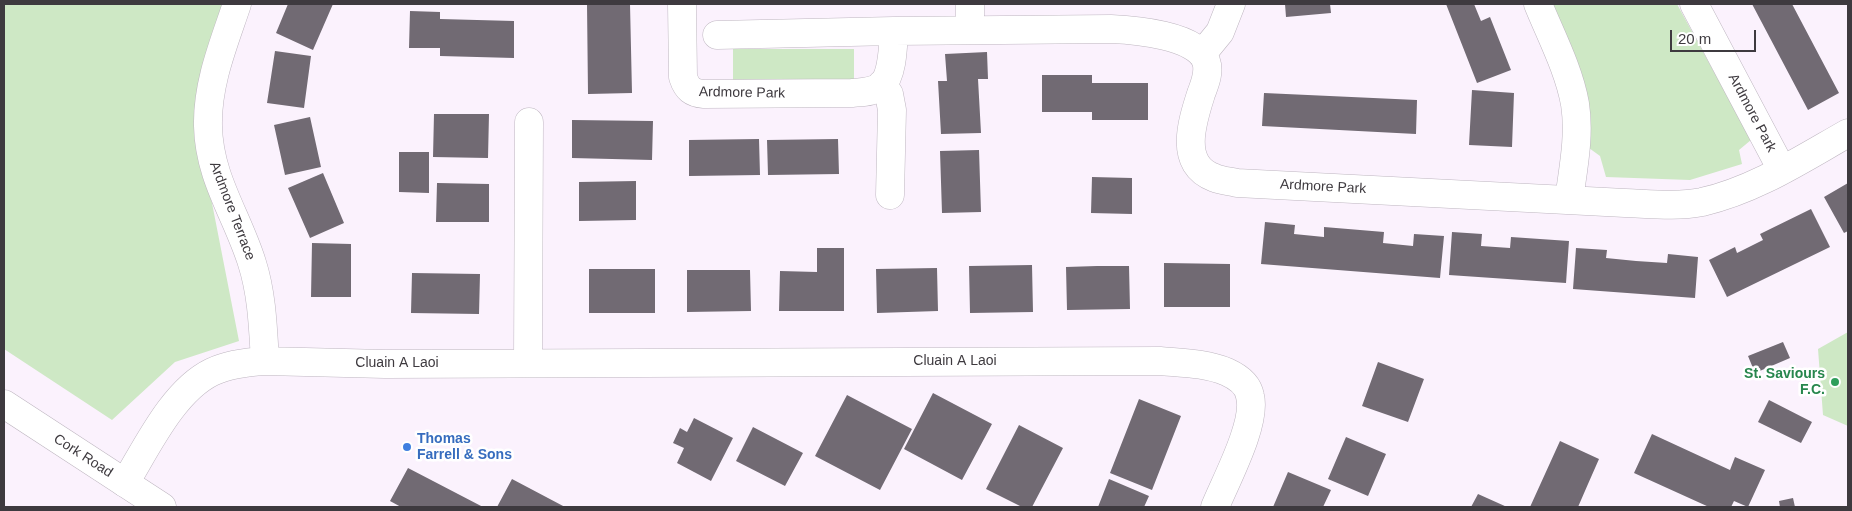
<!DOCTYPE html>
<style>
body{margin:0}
#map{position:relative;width:1852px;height:511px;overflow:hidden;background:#fbf2fd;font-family:Arial,sans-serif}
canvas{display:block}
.frame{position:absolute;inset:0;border:5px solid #3e3a3f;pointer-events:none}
.scale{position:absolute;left:1670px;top:30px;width:86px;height:22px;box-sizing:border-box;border:2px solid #3e3a3f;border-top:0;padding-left:6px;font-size:15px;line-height:18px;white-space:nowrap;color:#3e3a3f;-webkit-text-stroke:4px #fff;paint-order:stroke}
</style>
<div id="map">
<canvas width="1852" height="511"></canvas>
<div class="frame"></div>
<div class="scale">20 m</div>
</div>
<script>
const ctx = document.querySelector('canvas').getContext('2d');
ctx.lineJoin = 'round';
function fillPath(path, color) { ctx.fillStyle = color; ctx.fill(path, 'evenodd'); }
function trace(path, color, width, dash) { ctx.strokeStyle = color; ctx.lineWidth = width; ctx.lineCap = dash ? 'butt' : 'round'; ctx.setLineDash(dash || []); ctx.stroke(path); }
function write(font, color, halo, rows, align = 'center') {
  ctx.font = font + ' Arial,sans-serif'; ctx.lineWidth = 5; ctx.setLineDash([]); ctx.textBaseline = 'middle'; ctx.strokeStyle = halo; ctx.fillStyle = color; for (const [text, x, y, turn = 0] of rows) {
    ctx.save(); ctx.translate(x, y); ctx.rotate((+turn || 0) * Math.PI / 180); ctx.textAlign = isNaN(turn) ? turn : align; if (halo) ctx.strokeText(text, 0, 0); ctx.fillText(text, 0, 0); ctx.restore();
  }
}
fillPath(new Path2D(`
 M4 4H223L202 152 239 341 175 362 112 420 4 349Z
 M1550 4H1677L1751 140 1739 150 1742 164 1690 180 1606 177 1600 156 1589 148 1590 110Z
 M733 49H854V81H733Z
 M1848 332V426L1823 415 1818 349Z`), '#cee8c5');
fillPath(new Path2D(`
 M288 4H333L313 50 276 33Z
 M587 4H630L632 93 588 94Z
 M1285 4H1330L1331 13 1286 17Z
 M1446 4H1474L1481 21 1490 17 1511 70 1477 83Z
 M1752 4H1792L1839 93 1808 110Z
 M410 11 440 12V19L514 21V58L440 56V48H409Z
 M275 51 311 56 304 108 267 103Z
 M987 52 988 79H978L981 133 941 134 938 81H947L945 54Z
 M1042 75H1092V83H1148V120H1092V112H1042Z
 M1472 90 1514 93 1512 147 1469 145Z
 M1264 93 1417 100 1416 134 1262 126Z
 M434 114H489L488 158 433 157Z
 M310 117 321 167 285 175 274 125Z
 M572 120 653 121 652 160 572 158Z
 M759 139 760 175 689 176V140Z
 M838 139 839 174 768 175 767 140Z
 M979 150 981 212 942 213 940 151Z
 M399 152H429V193L399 192Z
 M323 173 344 223 310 238 288 188Z
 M1092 177 1132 178V214L1091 213Z
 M636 181V220L579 221V182Z
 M437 183 489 184V222H436Z
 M1848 183V231L1844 233 1824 197Z
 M1811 209 1830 247 1727 297 1709 260 1735 247 1737 253 1763 240 1760 234Z
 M1265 222 1295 225 1294 234 1324 237V227L1384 232 1383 243 1413 246 1414 234 1444 236 1440 278 1261 264Z
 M1452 232 1482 234 1481 246 1510 248 1511 237 1569 241 1566 283 1449 275Z
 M312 243 351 244V297H311Z
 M817 248H844V311H779L780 271 817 272Z
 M1576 248 1607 250 1606 258 1636 261 1667 263 1668 254 1698 257 1695 298 1573 289Z
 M1164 263 1230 264V307H1164Z
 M1032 265 1033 312 970 313 969 266Z
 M1097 266H1129L1130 309 1067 310 1066 267Z
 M937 268 938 311 877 313 876 269Z
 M589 269H655V313H589Z
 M687 270H750L751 311 687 312Z
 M412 273 480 274 479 314 411 313Z
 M1783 342 1790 358 1755 373 1748 356Z
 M1378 362 1424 379 1408 422 1362 406Z
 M933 393 992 424 962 480 904 449Z
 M847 395 912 429 880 490 815 456Z
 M1139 399 1181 416 1152 490 1110 473Z
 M1769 400 1812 422 1801 443 1758 422Z
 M694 418 733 438 711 481 677 463 684 448 673 443 680 428 687 432Z
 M1019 425 1063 448 1032 507H1022L986 489Z
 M753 427 803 453 785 486 736 461Z
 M1652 434 1730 470 1735 457 1765 470 1748 507 1734 501 1731 507H1709L1634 473Z
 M1346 437 1386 454 1368 496 1328 479Z
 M1560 441 1599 459 1588 484 1578 507H1530Z
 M408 468 483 507H401L390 501Z
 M1288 472 1331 490 1323 507H1273Z
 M512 479 565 507H497Z
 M1109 479 1149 496 1144 507H1098Z
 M1478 494 1507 507H1471Z
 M1793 498 1795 507H1780L1779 501Z`), '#716a73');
const street = new Path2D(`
 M237 4C224 43 207 83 208 126 209 178 237 215 252 263 262 294 263 328 265 361
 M682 4 683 77C687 89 692 93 704 94L852 93C862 92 875 92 882 85 893 74 893 45 894 31L1111 29C1134 30 1197 35 1206 61 1210 72 1205 83 1201 94 1192 122 1178 165 1215 178 1222 181 1230 181 1237 183L1625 203C1651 204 1677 207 1702 202 1755 190 1802 159 1848 133
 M970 4V29
 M1538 4C1551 36 1569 70 1575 104 1580 136 1573 169 1569 200
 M1694 4 1782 170
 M717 35 894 31
 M1202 54 1220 32 1231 4
 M882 84 889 94 892 110 890 195
 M528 362 529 122
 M125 483C147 447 173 391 212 372 229 364 247 362 265 361L385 364 1160 361C1182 363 1206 363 1227 372 1238 377 1248 384 1250 396 1257 423 1226 480 1215 507`);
const secondary = new Path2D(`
 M4 404 162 507`);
trace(street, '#beb6c0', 29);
trace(secondary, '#beb6c0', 29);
trace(street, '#fff', 28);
trace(secondary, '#fff', 28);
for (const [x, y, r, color] of [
 [1835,382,5,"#2e9e5b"],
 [407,447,5,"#3f7fe0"]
]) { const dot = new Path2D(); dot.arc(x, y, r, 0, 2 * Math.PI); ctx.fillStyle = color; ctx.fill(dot); trace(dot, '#fff', 2); }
write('14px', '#3e3a3f', '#fff', [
 ["Ardmore Park",742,93,1],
 ["Ardmore Park",1752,113,62],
 ["Ardmore Park",1323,187,3],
 ["Ardmore Terrace",232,211,69],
 ["Cluain A Laoi",955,361],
 ["Cluain A Laoi",397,363],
 ["Cork Road",83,456,33]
]);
write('bold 14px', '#27864d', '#fff', [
 ["St. Saviours",1825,374],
 ["F.C.",1825,390]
], 'right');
write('bold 14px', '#366cbe', '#fff', [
 ["Thomas",417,439],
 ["Farrell & Sons",417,455]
], 'left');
</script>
